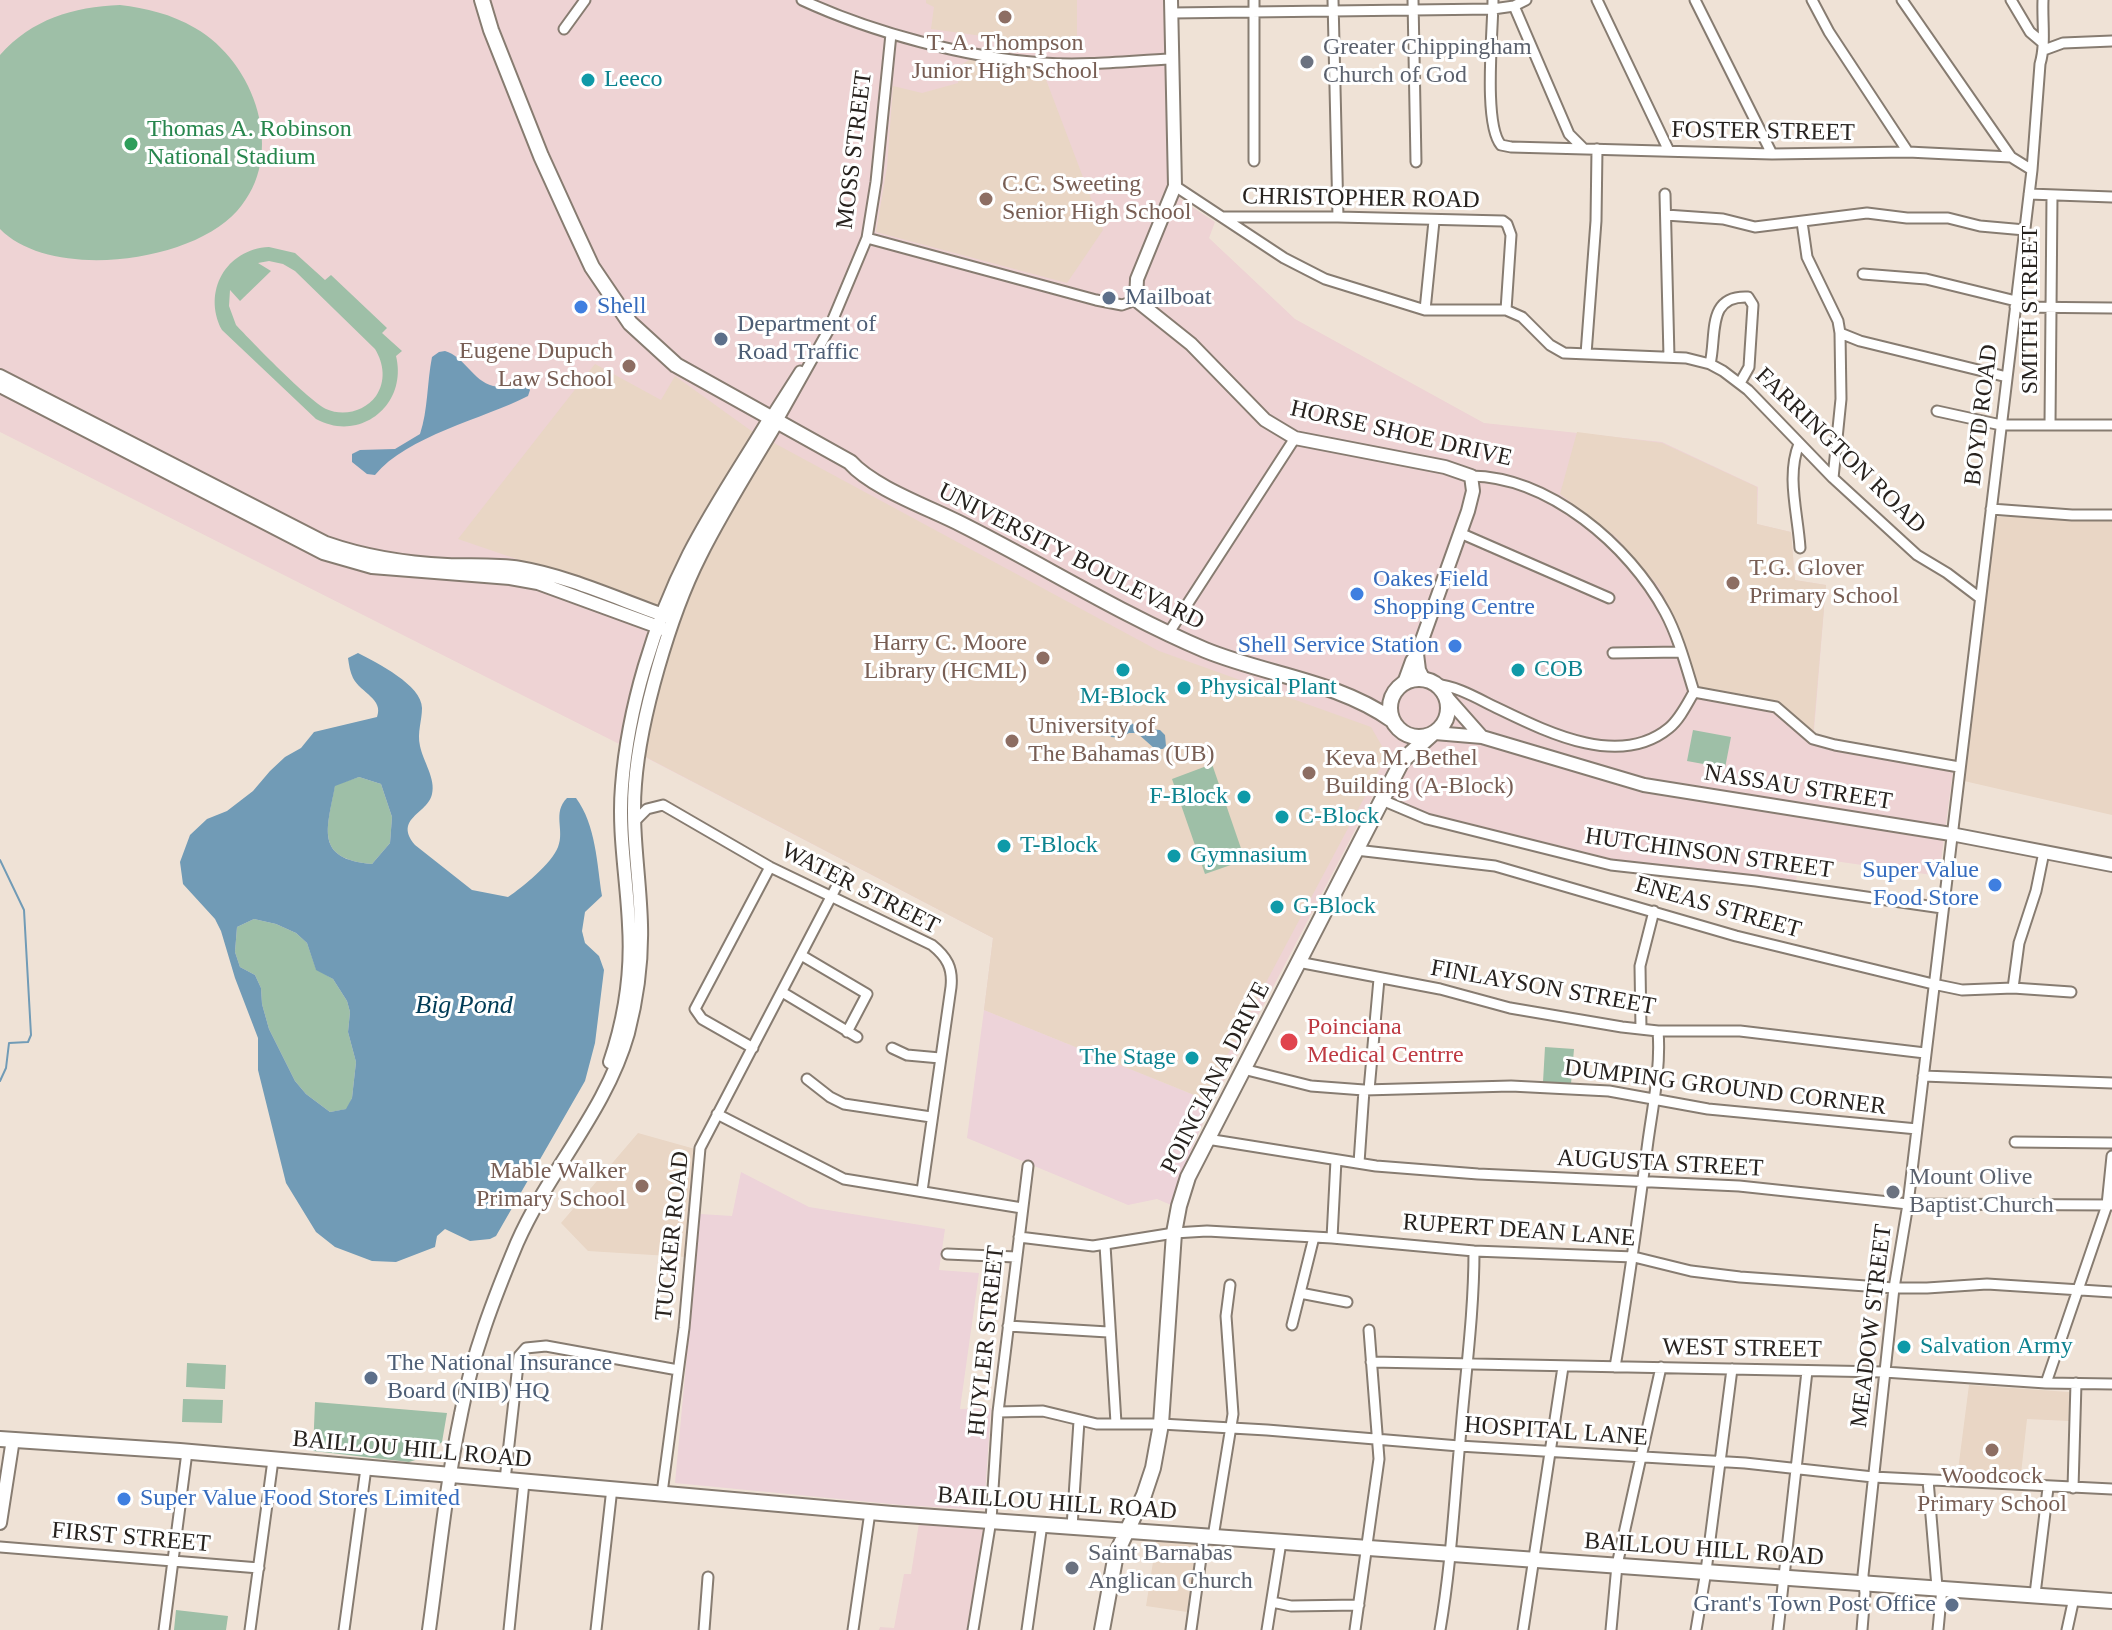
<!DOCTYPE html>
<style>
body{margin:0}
canvas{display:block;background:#efe2d6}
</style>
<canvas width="2112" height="1630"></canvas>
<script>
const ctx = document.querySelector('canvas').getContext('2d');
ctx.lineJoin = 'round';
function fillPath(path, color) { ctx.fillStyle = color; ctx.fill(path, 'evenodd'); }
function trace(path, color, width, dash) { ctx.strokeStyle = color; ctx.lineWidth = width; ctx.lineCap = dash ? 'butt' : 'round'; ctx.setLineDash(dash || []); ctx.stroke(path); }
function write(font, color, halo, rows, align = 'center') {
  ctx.font = font + ' Georgia,serif'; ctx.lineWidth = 6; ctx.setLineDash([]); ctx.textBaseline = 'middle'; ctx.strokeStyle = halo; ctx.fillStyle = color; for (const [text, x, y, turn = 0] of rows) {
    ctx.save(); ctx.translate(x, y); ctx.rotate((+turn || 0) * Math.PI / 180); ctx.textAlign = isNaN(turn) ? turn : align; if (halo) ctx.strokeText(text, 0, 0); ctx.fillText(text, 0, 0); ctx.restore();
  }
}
fillPath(new Path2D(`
 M0 0H1177L1180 199 1215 222 1209 238 1295 319 1484 423 1662 442 1758 487 1757 524 1791 532 1795 580 1826 585 1813 743 1953 771 1939 876 1799 856 1796 882 1613 859 1429 814 1376 790 1213 1102 984 1010 993 938 641 755 0 432Z
 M919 1523 985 1529 969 1630H879L880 1627 894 1628 904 1574H911Z`), '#eed3d4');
fillPath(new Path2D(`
 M984 1010 1212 1102 1181 1174 1171 1205 1157 1199 1128 1205 967 1138Z
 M741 1172 809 1207 945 1229 939 1270 979 1273 960 1409 991 1408 984 1510 901 1505 675 1483 700 1214 732 1216Z`), '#edd3d9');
fillPath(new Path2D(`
 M926 0H1077V49L931 29 934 7 926 3Z
 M971 59 1042 69 1103 230 1067 283 876 232 887 167 893 86 922 93 958 83 959 66Z
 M595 364 661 400 675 376 750 430 1159 651 1371 727 1387 755 1204 1099 984 1010 993 938 642 755 677 614 458 539Z
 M1577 432 1662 443 1757 487V524L1791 532 1795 580 1826 585 1813 735 1778 704 1697 689 1686 647 1673 614 1659 587 1616 537 1560 494Z
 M1996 517H2112V815L1964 781Z
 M638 1133 695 1149 685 1257 588 1251 561 1223Z
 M1969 1385 2069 1392V1421L2027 1419 2020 1483 1957 1478Z
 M1157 1537 1197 1540 1187 1612 1146 1606Z`), '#e9d6c5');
fillPath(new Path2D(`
 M120 5C146 8 171 14 195 28 255 62 288 155 237 211 191 263 51 281 0 229V55C32 19 73 7 120 5Z
 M269 247 295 253 325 280 331 275 387 328 382 333 402 351 396 356C408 405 360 443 316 419L222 330C202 292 226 249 269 247ZM269 261 283 264 295 271 375 349C384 364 386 381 376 396 365 411 344 417 326 409 308 400 252 342 236 325L229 306 230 290 240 301 271 271 258 263Z
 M1693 730 1731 737 1725 768 1687 761Z
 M1212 764 1245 860 1205 874 1172 779Z
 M359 777 381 784 392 817 390 843 372 864C314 859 327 829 335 785Z
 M254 919 276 924 296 933 307 943 316 969 333 979 347 1001 350 1012 348 1032 356 1062 352 1098 347 1109 330 1112 306 1094 295 1081 269 1029 262 1004 261 988 255 975 240 967 235 952 237 927Z
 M1545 1047 1574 1049 1571 1084 1543 1082Z
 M187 1363 226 1365 225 1389 186 1387Z
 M183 1399 223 1400 222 1423 182 1422Z
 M315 1402 447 1413 442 1442 425 1457 409 1462 313 1451Z
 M176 1610 228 1616 226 1630H174Z`), '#9ebfa7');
fillPath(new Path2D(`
 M445 351C464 356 473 381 493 386 505 388 513 379 525 382L530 390 528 396C483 419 407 436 375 475L367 474 352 462V454L360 450 395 449 420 434C428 411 427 382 432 357L439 352Z
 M358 653C377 663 422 685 422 708 422 721 417 732 420 746 423 761 436 779 432 794 428 814 393 818 415 845L472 890 508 897C523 887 552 863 558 847 565 830 552 813 567 798H576C596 825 597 864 602 896L585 912 582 931 585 943 599 956 604 970 595 1043 585 1081 496 1236 490 1239 470 1241 445 1229 437 1236 435 1247 396 1262 372 1261 335 1247 316 1232 286 1183 258 1070V1038L235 978 221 931 215 919 183 884 180 862 190 835 207 819 227 811 253 791 270 771 285 757 301 748 314 732 377 717C384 699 361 693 353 678 350 672 349 665 348 658ZM359 777 381 784 392 817 390 843 372 864C314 859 327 829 335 786ZM254 919 276 924 296 933 307 943 316 970 333 979 347 1001 350 1012 348 1032 356 1062 352 1098 346 1109 330 1112 306 1094 295 1081 269 1029 262 1004 261 988 255 975 240 967 235 952 237 927Z
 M1120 720 1129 721 1138 728 1160 730 1165 735 1166 746 1163 749H1155L1137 733H1129L1120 738 1111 737 1109 733 1111 725Z`), '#719bb6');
trace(new Path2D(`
 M0 860 24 910 31 1035 28 1042 9 1043 6 1068 0 1081`), '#719bb6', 2);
const street = new Path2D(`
 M802 0C871 32 967 58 1043 63 1086 66 1129 61 1171 59
 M1333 0 1338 217
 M1413 0 1416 162
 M1493 0C1493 31 1483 124 1501 145L1511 147 1772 154 1908 152 2011 157 2032 170
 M1597 0 1669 151
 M1695 0 1772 154
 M1812 0 1829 32 1908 152
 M1902 0 2011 157
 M2011 0 2030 32 2043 43
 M1514 6 1569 134 1583 148
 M1171 13 1493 9 1514 6 1526 0
 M564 29 585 0
 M2044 50 2063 43 2112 41
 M1254 161V0
 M1175 186 1284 258 1325 279 1425 310H1506L1522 317 1550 345 1564 353 1686 358 1710 364 1723 371 1748 390 1833 478 1917 555 1947 573 1980 598
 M1665 194 1669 357
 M2029 194 2112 197
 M1666 215 1723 219 1755 227 1867 213 1907 218H1948L1980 226 2025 230
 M1223 217H1338L1503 221 1507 224 1511 235 1506 310
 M1802 222 1807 257 1838 321 1840 333 1860 341 2007 377
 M867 238 1096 300 1122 305 1136 300
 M1863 274 1926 279 2016 301
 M2015 307 2112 308
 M1425 310 1434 221
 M1586 354 1596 221 1597 149
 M1710 364C1717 335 1706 295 1748 297L1753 305 1749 367 1740 383
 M1937 411 2001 425H2112
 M770 418 800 371
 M777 422 828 331 867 238 876 182 891 34
 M2050 424 2052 196
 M1799 444C1786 476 1798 514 1800 548
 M1471 476C1549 477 1629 545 1665 612 1678 636 1686 666 1694 692
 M1833 478 1841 399 1840 333
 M1991 509 2072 515H2112
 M1460 533 1609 598
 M1168 634 1295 438
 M1613 653 1680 652
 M1435 684C1456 686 1475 697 1493 706 1543 730 1618 770 1669 728 1680 719 1687 704 1694 692
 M1694 692 1776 707 1813 739 1835 745 1959 767
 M1382 800 1427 819 1611 865 1756 881 1942 908
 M634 822 647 809 663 805 770 867 932 945C947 957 953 968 951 987L922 1191
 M1356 850 1495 866 1736 936 1933 984 1962 990 2013 988 2071 992
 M801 955 867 994 847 1032
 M1298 962 1440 989 1510 1008 1622 1027 1658 1031H1740L1925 1053
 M2013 988 2019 943 2036 891 2044 852
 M782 992 857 1037
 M1641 1029 1640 966 1654 911
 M753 1048 702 1019 695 1009 770 867
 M892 1048 907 1055 940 1058
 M1243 1069 1311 1086 1364 1090 1511 1086 1609 1091 1708 1109 1917 1129
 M1923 1076 2112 1083
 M807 1079 830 1097 844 1104 931 1117
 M1369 1090 1379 979
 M717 1114 844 1179 1022 1208
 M1207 1139 1376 1166 1478 1174 1739 1186 1908 1204 2112 1205
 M2015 1142 2112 1143
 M1359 1163 1364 1090
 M1019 1237 1093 1246 1174 1233 1207 1231 1332 1238 1474 1251 1634 1257 1691 1271 1740 1277 1894 1288H1927L1987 1284 2112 1292
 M1332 1238 1336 1160
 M1105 1245 1116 1423
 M947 1254 1016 1257
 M1300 1293 1347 1302
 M1292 1325 1314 1237
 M1008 1326 1108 1332
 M1371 1362 1884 1372 2046 1383 2112 1384
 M1615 1367C1628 1291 1638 1217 1648 1141 1653 1105 1661 1067 1658 1031
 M2046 1383 2107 1205 2112 1156
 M998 1412 1043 1411 1097 1424H1161L1267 1430 1459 1446 1745 1463 1873 1477 2112 1489
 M505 1480 519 1356 526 1348 546 1346 678 1370
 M1928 1480 1937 1587
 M2073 1488 2076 1383
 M662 1493 684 1328 700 1148 844 872
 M1072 1527 1079 1421
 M1213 1537 1233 1414 1226 1316 1230 1285
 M0 1547 259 1568
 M2035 1594 2048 1488
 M1272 1602 1291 1606 1359 1605
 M164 1630 187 1452
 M250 1630 273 1460
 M344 1630 366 1468
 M509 1630 524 1482
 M596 1630 612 1488
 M704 1630 708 1577
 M853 1630 870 1512
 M973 1630 991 1520 998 1412 1028 1166
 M1027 1630 1042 1524
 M1191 1630 1204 1536
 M1267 1630 1281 1542
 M1355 1630 1379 1459 1369 1330
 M1440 1630C1451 1567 1454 1504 1460 1441 1465 1377 1474 1315 1474 1251
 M1523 1630 1563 1367
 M1611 1630 1617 1565 1661 1367
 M1696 1630 1706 1571 1732 1369
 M1778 1630 1807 1371
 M1862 1630 1865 1593 1863 1575 1894 1288 1908 1204 2032 170 2040 64C2046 44 2042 21 2043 0
 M1938 1630 1942 1588
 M2067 1630 2074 1598`);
const secondary = new Path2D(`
 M1171 0 1175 186 1137 279 1136 300 1191 344 1265 420 1295 438 1445 467 1471 476 1473 491 1468 511 1417 654 1412 661 1404 683
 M0 376 326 543C366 557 405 563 447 565 471 566 496 564 520 568 568 576 620 600 666 616
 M0 386 323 553 372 567 510 578 538 583 664 629
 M1417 654 1419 670 1424 680
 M1443 693 1482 737
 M1435 733 1482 737 1644 785 1951 834 2112 865
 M610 1062C625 1018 632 972 629 925 627 878 618 833 622 786 628 708 654 623 689 554 713 507 743 463 770 418
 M0 1523 13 1439
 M429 1630C439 1558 446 1485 461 1414 472 1355 494 1298 517 1243 549 1170 606 1111 628 1033 637 998 642 961 641 925 640 878 631 832 635 784 640 718 670 615 700 556 723 510 751 466 777 422`);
const primary = new Path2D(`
 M482 0 491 30 541 156 572 224 592 267 630 323 676 365 850 462C873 488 930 508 961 524 1043 565 1120 614 1205 650 1266 675 1337 681 1392 720
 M1390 708a29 29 0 1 1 58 0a29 29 0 1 1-58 0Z
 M0 1439 180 1451 892 1514 2112 1601
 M1102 1630 1116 1554 1144 1495 1153 1468 1161 1424 1174 1233 1179 1206 1188 1177 1402 761 1431 735`);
trace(street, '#877c71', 13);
trace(secondary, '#877c71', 16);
trace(primary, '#877c71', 18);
trace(street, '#fff', 9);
trace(secondary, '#fff', 12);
trace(primary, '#fff', 14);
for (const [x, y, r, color] of [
 [1005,17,8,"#8d6e63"],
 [1307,62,8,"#6b7280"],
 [588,80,8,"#0f9aa8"],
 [131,144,8,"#2e9e5b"],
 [986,199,8,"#8d6e63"],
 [1109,298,8,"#5c6f8a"],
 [581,307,8,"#3f7fe0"],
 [721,339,8,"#5c6f8a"],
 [629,366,8,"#8d6e63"],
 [1733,583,8,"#8d6e63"],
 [1357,594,8,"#3f7fe0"],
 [1455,646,8,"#3f7fe0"],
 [1043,658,8,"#8d6e63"],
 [1123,670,8,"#0f9aa8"],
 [1518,670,8,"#0f9aa8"],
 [1184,688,8,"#0f9aa8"],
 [1012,741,8,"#8d6e63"],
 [1309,773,8,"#8d6e63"],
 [1244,797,8,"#0f9aa8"],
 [1282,817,8,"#0f9aa8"],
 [1004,846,8,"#0f9aa8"],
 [1174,856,8,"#0f9aa8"],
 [1995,885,8,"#3f7fe0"],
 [1277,907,8,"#0f9aa8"],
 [1289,1042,10,"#e0444e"],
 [1192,1058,8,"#0f9aa8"],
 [642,1186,8,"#8d6e63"],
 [1893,1192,8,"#6b7280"],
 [1904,1347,8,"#0f9aa8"],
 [371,1378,8,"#5c6f8a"],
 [1992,1450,8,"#8d6e63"],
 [124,1499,8,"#3f7fe0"],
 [1072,1568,8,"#6b7280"],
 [1952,1605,8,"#5c6f8a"]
]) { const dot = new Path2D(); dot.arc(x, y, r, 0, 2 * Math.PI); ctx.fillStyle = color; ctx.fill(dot); trace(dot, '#fff', 3); }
write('24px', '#785e54', '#fff', [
 ["T. A. Thompson",1005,44,"center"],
 ["Junior High School",1005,72,"center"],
 ["C.C. Sweeting",1002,185],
 ["Senior High School",1002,213],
 ["Eugene Dupuch",613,352,"right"],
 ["Law School",613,380,"right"],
 ["T.G. Glover",1749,569],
 ["Primary School",1749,597],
 ["Harry C. Moore",1027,644,"right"],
 ["Library (HCML)",1027,672,"right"],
 ["University of",1028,727],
 ["The Bahamas (UB)",1028,755],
 ["Keva M. Bethel",1325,759],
 ["Building (A-Block)",1325,787],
 ["Mable Walker",626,1172,"right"],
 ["Primary School",626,1200,"right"],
 ["Woodcock",1992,1477,"center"],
 ["Primary School",1992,1505,"center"]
], 'left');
write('24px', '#5b616d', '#fff', [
 ["Greater Chippingham",1323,48],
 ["Church of God",1323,76],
 ["Mount Olive",1909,1178],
 ["Baptist Church",1909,1206],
 ["Saint Barnabas",1088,1554],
 ["Anglican Church",1088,1582]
], 'left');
write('24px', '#0d838f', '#fff', [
 ["Leeco",604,80],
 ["COB",1534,670],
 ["Physical Plant",1200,688],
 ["M-Block",1123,697,"center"],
 ["F-Block",1228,797,"right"],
 ["C-Block",1298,817],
 ["T-Block",1020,846],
 ["Gymnasium",1190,856],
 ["G-Block",1293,907],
 ["The Stage",1176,1058,"right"],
 ["Salvation Army",1920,1347]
], 'left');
write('24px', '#27864d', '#fff', [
 ["Thomas A. Robinson",147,130],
 ["National Stadium",147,158]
], 'left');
write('24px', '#27221e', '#fff', [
 ["FOSTER STREET",1763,132,1],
 ["MOSS STREET",855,150,-83],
 ["CHRISTOPHER ROAD",1361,199,1],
 ["SMITH STREET",2031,310,-90],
 ["BOYD ROAD",1982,415,-83],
 ["HORSE SHOE DRIVE",1401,434,13],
 ["FARRINGTON ROAD",1840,451,44],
 ["UNIVERSITY BOULEVARD",1071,557,27],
 ["NASSAU STREET",1798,788,9],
 ["HUTCHINSON STREET",1709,854,8],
 ["WATER STREET",860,889,27],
 ["ENEAS STREET",1718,908,16],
 ["FINLAYSON STREET",1543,988,10],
 ["POINCIANA DRIVE",1216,1078,-63],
 ["DUMPING GROUND CORNER",1725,1088,7],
 ["AUGUSTA STREET",1660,1164,3],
 ["RUPERT DEAN LANE",1519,1231,4],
 ["TUCKER ROAD",673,1236,-84],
 ["MEADOW STREET",1872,1326,-83],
 ["HUYLER STREET",987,1341,-84],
 ["WEST STREET",1742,1349,1],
 ["HOSPITAL LANE",1556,1432,4],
 ["BAILLOU HILL ROAD",412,1450,5],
 ["BAILLOU HILL ROAD",1057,1504,4],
 ["FIRST STREET",131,1538,5],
 ["BAILLOU HILL ROAD",1704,1550,4]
]);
write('24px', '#4e5e75', '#fff', [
 ["Mailboat",1125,298],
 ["Department of",737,325],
 ["Road Traffic",737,353],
 ["The National Insurance",387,1364],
 ["Board (NIB) HQ",387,1392],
 ["Grant's Town Post Office",1936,1605,"right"]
], 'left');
write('24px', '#366cbe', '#fff', [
 ["Shell",597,307],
 ["Oakes Field",1373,580],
 ["Shopping Centre",1373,608],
 ["Shell Service Station",1439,646,"right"],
 ["Super Value",1979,871,"right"],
 ["Food Store",1979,899,"right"],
 ["Super Value Food Stores Limited",140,1499]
], 'left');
write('24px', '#be3a42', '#fff', [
 ["Poinciana",1307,1028],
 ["Medical Centrre",1307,1056]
], 'left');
write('italic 26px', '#003b56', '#fff', [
 ["Big Pond",464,1006]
]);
</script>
